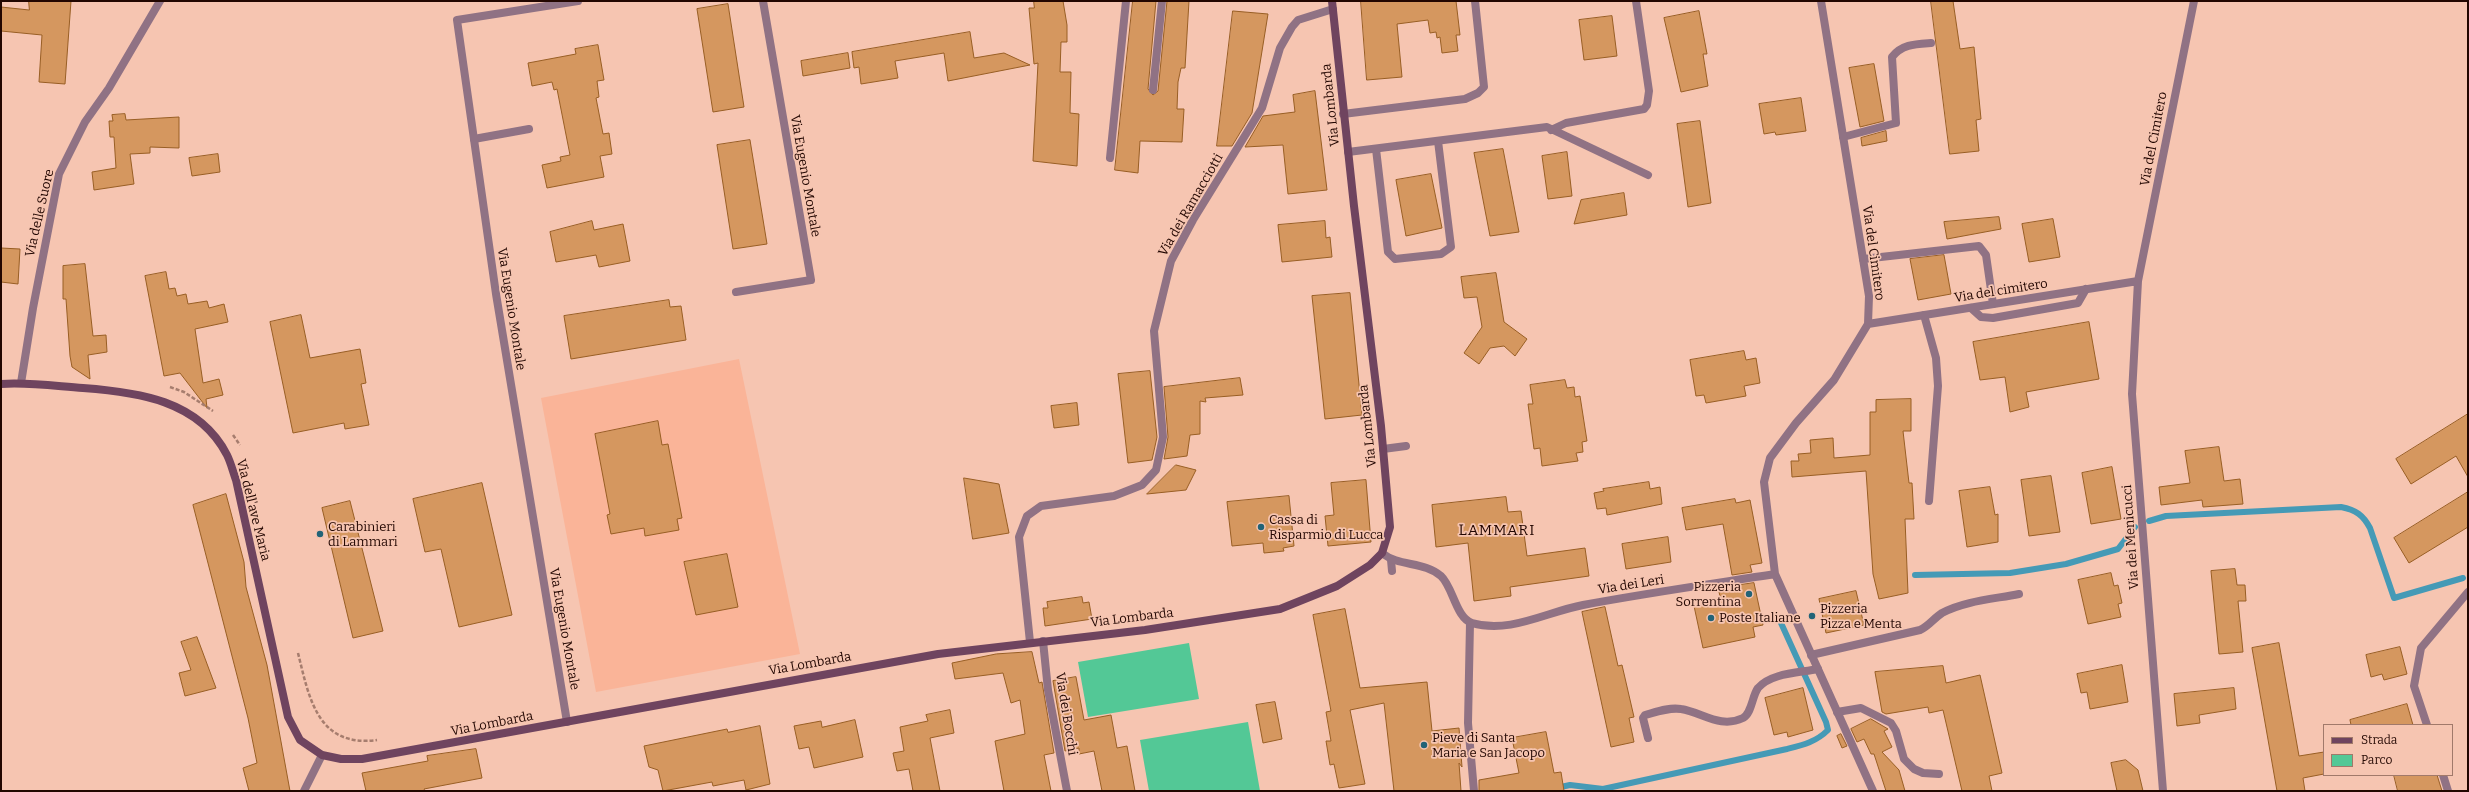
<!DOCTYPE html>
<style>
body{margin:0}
#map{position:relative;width:2469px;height:792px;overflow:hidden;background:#f6c5b1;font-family:Bitter,serif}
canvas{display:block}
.frame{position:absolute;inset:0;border:2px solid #220600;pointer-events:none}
.legend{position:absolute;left:2323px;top:724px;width:130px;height:52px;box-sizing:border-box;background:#f6c5b1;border:1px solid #a1796a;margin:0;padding:5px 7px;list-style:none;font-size:12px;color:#220600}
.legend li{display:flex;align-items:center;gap:8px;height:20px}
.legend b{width:20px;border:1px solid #a1796a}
</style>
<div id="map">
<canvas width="2469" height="792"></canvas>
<div class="frame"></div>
<ul class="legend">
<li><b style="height:5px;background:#6f445f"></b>Strada</li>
<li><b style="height:11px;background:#53c896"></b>Parco</li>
</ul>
</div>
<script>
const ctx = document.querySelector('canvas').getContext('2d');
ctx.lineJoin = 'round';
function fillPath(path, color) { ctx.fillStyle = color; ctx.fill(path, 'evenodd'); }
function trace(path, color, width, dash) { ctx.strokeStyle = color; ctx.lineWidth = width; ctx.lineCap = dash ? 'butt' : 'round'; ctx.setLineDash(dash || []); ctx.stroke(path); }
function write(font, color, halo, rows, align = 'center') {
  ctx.font = font + ' Bitter,serif'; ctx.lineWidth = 3.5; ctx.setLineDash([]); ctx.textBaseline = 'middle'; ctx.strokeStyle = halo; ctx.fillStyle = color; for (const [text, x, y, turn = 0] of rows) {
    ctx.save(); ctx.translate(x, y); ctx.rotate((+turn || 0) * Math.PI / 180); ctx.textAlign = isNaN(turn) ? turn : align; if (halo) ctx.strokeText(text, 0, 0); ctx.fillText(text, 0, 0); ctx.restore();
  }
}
fillPath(new Path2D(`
 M739 359 800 654 596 692 541 398Z`), '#fab498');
fillPath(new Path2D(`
 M1189 643 1199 699 1088 717 1078 662Z
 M1248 722 1260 791H1149L1140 740Z`), '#53c896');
trace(new Path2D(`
 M2149 521 2166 516 2341 507C2356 510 2363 515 2370 528L2394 598 2463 578
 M1915 575 2010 573 2066 564 2118 549 2135 527
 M1556 788 1570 785 1603 789 1787 749C1803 745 1816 742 1828 730L1826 722 1781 623`), '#459ab6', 6);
const building = new Path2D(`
 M29 1H71L65 84 39 82 42 35 1 31V7L29 10Z
 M1034 1H1063L1067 25V42H1061L1060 72H1071L1070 113 1079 114 1077 166 1033 161 1038 63 1034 64 1029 8H1034Z
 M1133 1H1156L1148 89 1153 95 1158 91 1167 1H1189L1185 68H1181L1178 82 1177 109H1184L1182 142 1140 141 1138 173 1115 170Z
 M1361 1H1456L1460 35H1456L1458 51 1442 53 1440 37 1437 38 1436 32 1430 33 1428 20 1397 24 1402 77 1367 80Z
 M1931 1H1953L1960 49 1974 47 1981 119 1976 120 1979 151 1950 154Z
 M728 4 744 107 713 112 697 9Z
 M1233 11 1268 14 1252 113 1232 146H1217Z
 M1699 11 1707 54H1703L1708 86 1681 92 1664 18Z
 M1612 16 1617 56 1584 60 1579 20Z
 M970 32 974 58 1004 53 1030 65 948 81 944 53 895 61 898 78 861 84 859 67 854 68 852 52Z
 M598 45 604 80 597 81 599 97 596 98 603 134 609 133 612 154 600 156 604 177 547 188 542 165 561 161 560 157 570 155 557 89 554 90 552 82 532 86 528 63 576 54 575 49Z
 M848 53 850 68 803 76 801 61Z
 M1874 64 1884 121 1860 127 1849 68Z
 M1315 91 1327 190 1288 194 1283 145 1245 147 1263 116 1295 112 1293 95Z
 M1801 98 1806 131 1776 135 1775 132 1764 134 1759 104Z
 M125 114 126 120 179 117V148L150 147V153L130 154 134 184 94 190 92 172 116 168 114 137H110L109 121H113L112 115Z
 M1700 121 1711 203 1688 207 1677 124Z
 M1886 131 1887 141 1862 146 1861 138Z
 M750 140 767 244 733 249 717 145Z
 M1503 149 1519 232 1490 236 1474 153Z
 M1567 152 1572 196 1548 199 1542 156Z
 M218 154 220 172 192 176 189 158Z
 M1431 174 1442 228 1406 236 1396 180Z
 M1624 193 1627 215 1574 224 1581 200Z
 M1999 217 2001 229 1947 239 1944 222Z
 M2053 219 2060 257 2029 262 2022 224Z
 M592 221 594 230 623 224 630 261 599 267 596 255 556 262 550 232Z
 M1325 221 1326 238 1330 237 1332 257 1282 262 1278 225Z
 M1 248 20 249 18 284 1 282Z
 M1944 255 1951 294 1918 300 1910 259Z
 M85 264 93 336 106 335 107 352 88 355 90 379 72 367 70 356 66 299H63V266Z
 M166 272 169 289 175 288 177 296 186 294 188 304 207 301 209 308 224 304 228 322 195 329 203 383 219 379 223 395 206 399 207 408 180 373 164 376 145 276Z
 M1496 273 1504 322 1527 339 1515 356 1504 346 1490 348 1479 364 1464 353 1482 327 1477 297 1464 298 1461 277Z
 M1350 293 1362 415 1325 419 1312 296Z
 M669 300 670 307 681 306 686 340 571 359 564 316Z
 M301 315 310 358 360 349 366 383 361 384 369 425 345 429 344 423 293 433 270 322Z
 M2089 322 2099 379 2026 392 2029 407 2010 412 2005 377 1980 380 1973 342Z
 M1744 351 1746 360 1756 358 1760 383 1744 386 1746 396 1706 403 1704 395 1696 396 1690 360Z
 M1150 371 1157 437 1152 460 1128 463 1118 374Z
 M1240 378 1243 395 1205 398 1206 402 1200 401V434L1190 435 1187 456 1164 459 1168 437 1164 387Z
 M1565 380 1567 388 1574 387 1575 397 1580 396 1587 441 1582 442 1583 452 1576 453 1578 461 1542 466 1540 448 1534 449 1528 404H1533L1530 385Z
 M1911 399V431H1903L1909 483H1912L1914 519H1905L1908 593 1879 599 1873 574 1866 471 1792 477 1791 461H1799L1798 454 1811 453 1810 440 1833 438 1834 458 1870 455V412H1876V400Z
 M1077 403 1079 425 1054 428 1051 406Z
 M2468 414V477L2456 456 2411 484 2396 459Z
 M658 421 662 445 668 444 682 518 677 519 679 530 645 536 644 528 611 534 607 515 610 514 595 434Z
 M2219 447 2224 481 2240 479 2243 504 2203 507 2202 500 2161 505 2159 487 2190 483 2185 451Z
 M1176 465 1196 470 1186 490 1147 494Z
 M2112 467 2121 519 2091 524 2082 473Z
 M2051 476 2060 532 2029 536 2021 480Z
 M964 478 999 484 1009 533 973 539Z
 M1366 480 1371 542 1328 546 1325 516 1334 515 1331 483Z
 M1649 482 1650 489 1660 487 1662 504 1607 515 1606 508 1597 509 1594 493 1604 491 1603 489Z
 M482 483 512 615 459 627 441 549 425 552 413 499Z
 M1990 487 1995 515 1998 514V542L1967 547 1959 491Z
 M2468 492V527L2409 563 2394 538Z
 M226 494 244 562 246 587 267 665 290 791H249L243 768 257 763 248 718 193 505Z
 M1289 496 1294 546 1283 548 1284 551 1264 553 1263 543 1232 546 1227 502Z
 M1506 497 1508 512 1521 511 1527 556 1585 548 1589 576 1510 587 1511 596 1474 601 1468 543 1436 547 1432 505Z
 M1735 499 1736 503 1750 500 1762 563 1750 565 1752 572 1732 575 1723 524 1686 530 1682 508Z
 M350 501 383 631 353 638 322 508Z
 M1668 537 1671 562 1626 569 1622 544Z
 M727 554 738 607 696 615 684 562Z
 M2235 569 2237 585H2245L2246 601H2238L2243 652 2219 654 2211 571Z
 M2111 573 2114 586 2118 585 2122 603 2118 604 2121 617 2088 624 2078 580Z
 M1754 583 1763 625 1753 627 1755 637 1703 648 1694 606 1721 600 1719 592 1735 589 1734 586Z
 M1856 591 1864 625 1826 633 1819 599Z
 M1082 597 1083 603 1089 602 1092 619 1045 626 1043 608H1048L1047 602Z
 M1605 607 1618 666 1622 665 1634 717 1629 718 1634 742 1611 747 1582 612Z
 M1345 609 1360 688 1427 682 1432 731 1459 728 1462 767 1459 763 1461 791H1394L1384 703 1350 710 1365 784 1339 788 1334 764 1330 765 1326 741H1331L1326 712 1331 711 1313 615Z
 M197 637 216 688 185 696 179 673 191 670 181 642Z
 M2279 643 2299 756 2324 752V774L2303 778 2305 791H2277L2252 648Z
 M2400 647 2407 674 2384 680 2382 674 2371 677 2366 655Z
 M1032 652 1039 683 1042 682 1054 753 1044 755 1051 791H1004L995 741 1025 734 1020 700 1011 703 1003 673 955 679 952 663 996 654Z
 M2122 665 2128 702 2090 709 2087 692 2081 693 2077 674Z
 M1943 666 1946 683 1980 675 2002 773 1989 776 1992 791H1962L1943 710 1929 713 1928 707 1886 714 1882 712 1875 672Z
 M1076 677 1084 720 1111 715 1117 748 1127 746 1135 791H1102L1094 751 1079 754V748L1065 751 1053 681Z
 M1803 688 1813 730 1788 737 1787 732 1774 735 1765 698Z
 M2234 688 2236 709 2199 715 2200 723 2177 726 2174 694Z
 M1275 702 1282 739 1263 743 1256 705Z
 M2407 704 2413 725H2351L2350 720Z
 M950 710 954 733 930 738 940 791H913L909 769 897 771 893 753 904 751 900 727 928 721 926 715Z
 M1871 719 1888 729 1884 731 1892 747 1882 752 1899 770 1905 791H1886L1874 754H1871L1864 739 1857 742 1851 729Z
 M855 720 863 757 814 768 809 747 799 749 794 726 821 721 822 727Z
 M760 726 770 784 746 790 744 780 713 786 712 782 663 791 658 770 649 767 644 746 727 729 728 732Z
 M1546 732 1554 773 1561 772 1564 791H1479V780L1519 773 1512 738Z
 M1841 734 1847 746 1842 748 1837 736Z
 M476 749 482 778 424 789 425 791H366L362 773 428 761 427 756Z
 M2126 760 2138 770 2143 791H2117L2111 763Z
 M2394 775H2437L2442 791H2398Z`);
fillPath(building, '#d5975f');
trace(building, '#985e24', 1);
trace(new Path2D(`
 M170 387 184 392 213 411
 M233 435 240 445
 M298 653C309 697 317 748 377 740`), '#a67d6e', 2.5, [4, 2]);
trace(new Path2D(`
 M1153 90 1162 1
 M1343 114 1465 99 1478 93 1484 87 1475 1
 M1551 130 1566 123 1644 109 1647 105 1649 91 1636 1
 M1843 137 1896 123 1892 57C1902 44 1916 44 1931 43
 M474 139 529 129
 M1376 149 1388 252 1395 259 1441 254 1451 247 1438 141
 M1348 152 1547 127 1648 175
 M1110 158 1126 1
 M1863 259 1979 246 1986 255 1993 304
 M1971 308 1981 317 1993 318 2078 303 2086 289
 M1924 315 1936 358 1938 386 1929 501
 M1383 449 1406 446
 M1391 560 1392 571
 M1811 655 1920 630C1929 626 1934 618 1942 613 1964 601 1994 599 2019 594
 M1837 712 1861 708 1891 723 1896 731 1904 759 1914 769 1923 773 1939 774
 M1648 738 1643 718 1645 715C1656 712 1669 707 1681 709 1702 712 1720 729 1743 718 1752 713 1752 696 1758 688 1771 673 1798 673 1818 669`), '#907284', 8);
trace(new Path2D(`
 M1821 1 1869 296 1868 324 1834 380 1796 423 1770 458 1764 482 1775 574 1873 791
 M736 292 811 280 763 1
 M1868 324 2138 281
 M21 383 33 308 59 174 85 122 109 88 160 1
 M1382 553C1399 567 1424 561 1441 576 1453 587 1456 618 1472 623 1510 634 1546 612 1583 605 1647 593 1711 584 1775 574
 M1470 623 1468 723 1474 791
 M1043 641 1048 690 1067 791
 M1030 642 1019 537 1027 516 1041 506 1114 496 1142 485 1156 470 1163 437 1154 331 1171 261 1193 220 1262 108 1280 48 1292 27 1298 20 1333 9
 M567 722 496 294 457 20 578 1
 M2427 725 2414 686 2421 648 2468 592
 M2443 775 2448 791
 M304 791 322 755
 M2163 791 2132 394 2138 281 2194 1`), '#907284', 8);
trace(new Path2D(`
 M1 384C28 382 55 386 83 388 137 392 199 400 227 455 231 463 233 472 236 480L288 717 300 740 322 755 341 759H362L938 654 1145 630 1280 609 1337 586 1370 565 1382 553 1390 527 1381 426 1354 206 1332 1`), '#6f445f', 8);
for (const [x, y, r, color] of [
 [1261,527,4,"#226377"],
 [320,534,4,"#226377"],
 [1749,594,4,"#226377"],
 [1812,616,4,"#226377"],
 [1711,618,4,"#226377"],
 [1424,745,4,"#226377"]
]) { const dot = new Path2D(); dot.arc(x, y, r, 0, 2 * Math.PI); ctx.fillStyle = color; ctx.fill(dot); trace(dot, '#f6c5b1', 1.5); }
write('13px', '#220600', '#f6c5b1', [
 ["Via Lombarda",1331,105,-96],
 ["Via del Cimitero",2154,139,-79],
 ["Via Eugenio Montale",805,176,80],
 ["Via dei Ramacciotti",1191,205,-60],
 ["Via delle Suore",40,213,-77],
 ["Via del Cimitero",1873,253,82],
 ["Via del cimitero",2001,291,-9],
 ["Via Eugenio Montale",511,309,81],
 ["Via Lombarda",1368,426,-96],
 ["Via dell'ave Maria",253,510,76],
 ["Via dei Menicucci",2131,537,-94],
 ["Via dei Leri",1631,585,-9],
 ["Via Lombarda",1132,618,-7],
 ["Via Eugenio Montale",564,629,80],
 ["Via Lombarda",810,664,-10],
 ["Via dei Bocchi",1066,714,81],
 ["Via Lombarda",492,724,-11]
]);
write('13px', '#220600', '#f6c5b1', [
 ["Cassa di",1269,520],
 ["Risparmio di Lucca",1269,535],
 ["Carabinieri",328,527],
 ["di Lammari",328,542],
 ["Pizzeria",1741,587,"right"],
 ["Sorrentina",1741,602,"right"],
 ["Pizzeria",1820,609],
 ["Pizza e Menta",1820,624],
 ["Poste Italiane",1719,618],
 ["Pieve di Santa",1432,738],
 ["Maria e San Jacopo",1432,753]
], 'left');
ctx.letterSpacing = '1px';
write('15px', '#220600', '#f6c5b1', [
 ["LAMMARI",1497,531]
]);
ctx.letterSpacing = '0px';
</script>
